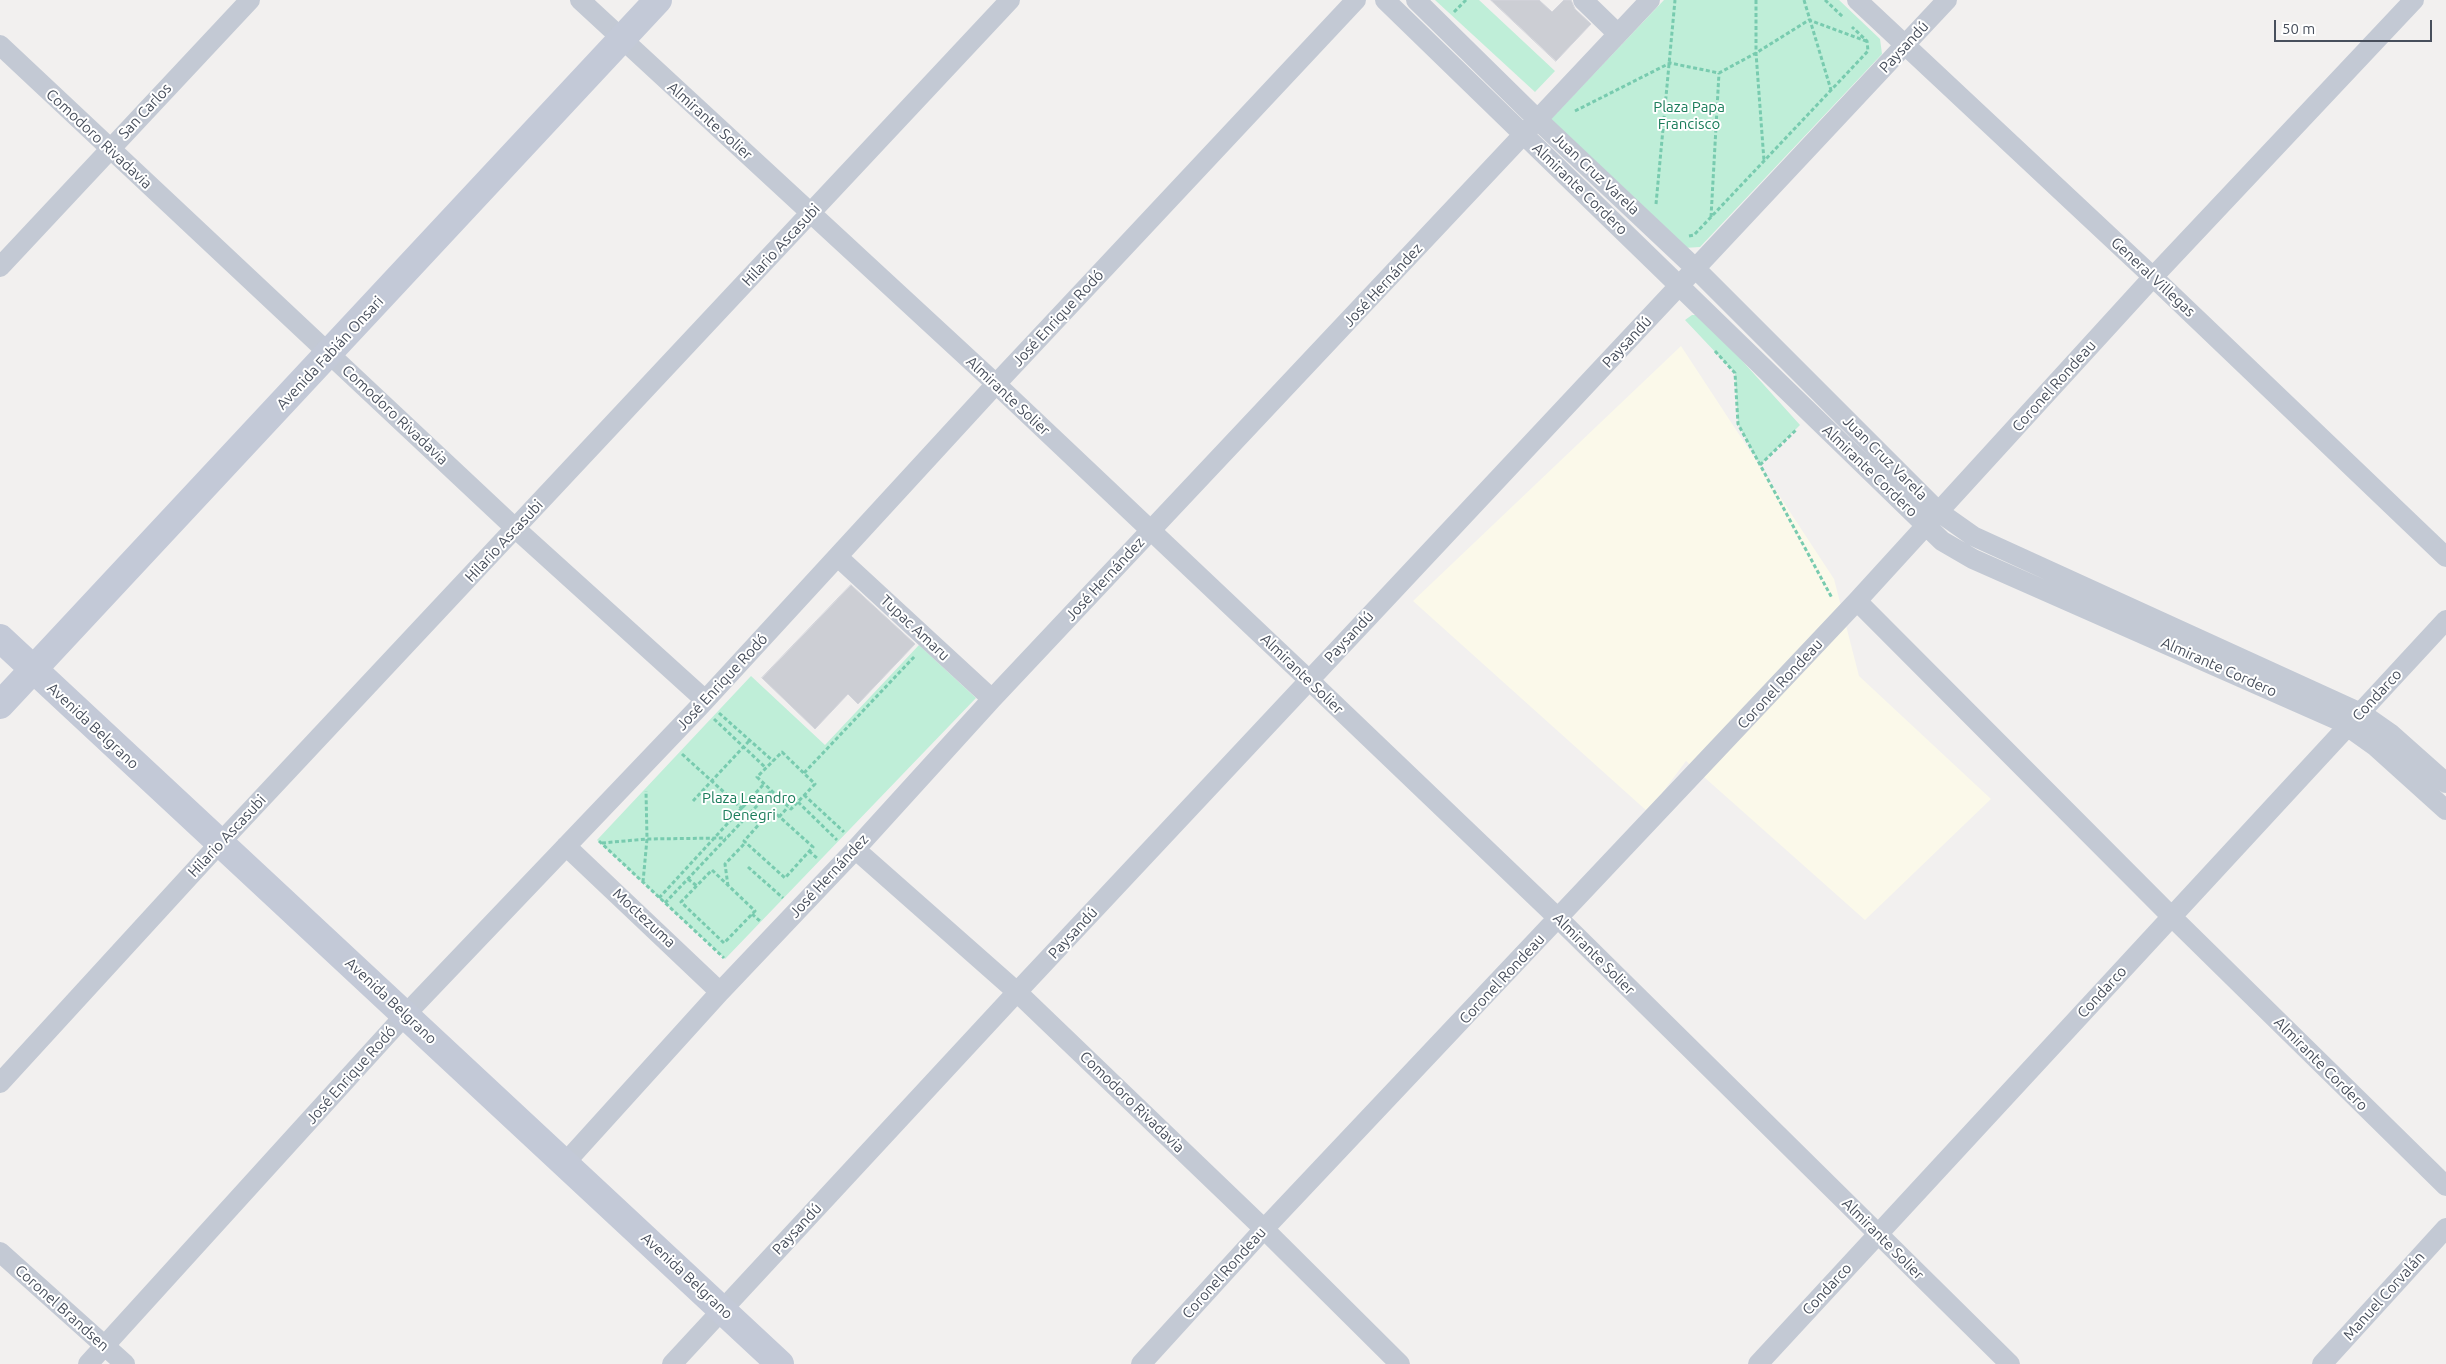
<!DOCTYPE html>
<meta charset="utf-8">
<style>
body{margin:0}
#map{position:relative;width:2446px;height:1364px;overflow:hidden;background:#f2f0ef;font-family:Ubuntu,sans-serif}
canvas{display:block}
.scale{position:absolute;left:2274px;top:20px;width:158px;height:22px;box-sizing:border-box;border:2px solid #484f5c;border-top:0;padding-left:6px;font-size:15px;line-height:18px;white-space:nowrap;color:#484f5c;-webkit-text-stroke:4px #fff;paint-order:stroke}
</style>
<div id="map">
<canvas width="2446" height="1364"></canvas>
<div class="scale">50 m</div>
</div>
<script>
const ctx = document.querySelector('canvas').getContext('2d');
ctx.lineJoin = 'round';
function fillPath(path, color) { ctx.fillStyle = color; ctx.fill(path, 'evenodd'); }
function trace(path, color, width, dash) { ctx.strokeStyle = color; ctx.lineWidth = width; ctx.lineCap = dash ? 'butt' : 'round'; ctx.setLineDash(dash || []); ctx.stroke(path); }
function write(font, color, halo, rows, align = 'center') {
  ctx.font = font + ' Ubuntu,sans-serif'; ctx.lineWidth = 4; ctx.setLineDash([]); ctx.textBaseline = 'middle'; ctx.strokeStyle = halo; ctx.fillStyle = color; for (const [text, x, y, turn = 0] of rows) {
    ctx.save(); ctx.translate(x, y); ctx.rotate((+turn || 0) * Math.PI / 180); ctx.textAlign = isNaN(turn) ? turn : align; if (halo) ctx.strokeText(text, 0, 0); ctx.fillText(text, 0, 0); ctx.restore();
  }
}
fillPath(new Path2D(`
 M1681 346 1834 579 1859 676 1991 799 1865 920 1686 761 1648 812 1413 601Z`), '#fbf9ea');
fillPath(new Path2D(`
 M1435 0H1479L1555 71 1535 92Z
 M1664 0H1839L1880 39 1882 54 1700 247 1684 248 1550 120Z
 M1692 315H1701L1800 425 1760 465 1738 424 1735 373 1685 320Z
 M919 645 976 698 725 959 597 840 751 676 825 745Z`), '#bfeed8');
const building = new Path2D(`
 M1491 0H1539L1552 12 1564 0H1571L1575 9 1591 24 1556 61Z
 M851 585 915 644 858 704 848 694 815 729 762 678Z`);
fillPath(building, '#ccced4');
trace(building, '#d3d4db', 1);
trace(new Path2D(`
 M1756 0V53L1764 161
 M1804 0 1831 90
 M1825 0 1843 17
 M1454 12 1466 0
 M1575 111 1670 63 1719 73 1756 53 1809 20 1866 41
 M1656 204 1675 0
 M1711 217 1719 73
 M1689 236 1694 235 1868 51 1867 41 1852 27
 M1715 351 1735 373 1738 424 1832 598
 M1760 465 1797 429
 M719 713 773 761
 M714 719 766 768
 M782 752 815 784 791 809 757 777Z
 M682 754 759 824
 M804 773 915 656
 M804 795 844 832
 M693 801 750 740
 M798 802 837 840
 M772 810 813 847 785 878 744 841Z
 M779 817 788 807
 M599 841 724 958
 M602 843 647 839 726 838
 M809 851 818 859
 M748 867 783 898
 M712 870 755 911 724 943 681 902Z
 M688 879 697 886
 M643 882 647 839 646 791
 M728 886 725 864 746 842
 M659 898 764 784
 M665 903 771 791
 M752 914 761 922`), '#78cbaf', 3, [4, 2.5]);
trace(new Path2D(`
 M580 0 996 384 1309 680 1559 919 2010 1364
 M1385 0 1942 541 1973 559 2340 721 2375 746 2446 810
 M1416 0 1538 120 1695 268 1939 512 1973 536 2361 713 2391 734 2446 783
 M1583 0 1618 34
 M1857 0 2153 277 2446 557
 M0 45 516 529 705 700
 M0 267 250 0
 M838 557 992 699
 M1857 601 2172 917 2446 1186
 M566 846 720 992
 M855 849 1017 992 1264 1229 1400 1364
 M0 1083 220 843 1010 0
 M565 1163 720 992 851 854 992 699 1650 0
 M0 1252 125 1364
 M88 1364 406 1014 700 706 996 384 1356 0
 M672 1364 1017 992 1947 0
 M1141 1364 1264 1229 1857 601 2153 277 2414 0
 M1758 1364 2446 620
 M2322 1364 2446 1228`), '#c3c9d4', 20);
trace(new Path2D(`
 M0 638 780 1364
 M0 705 658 0`), '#c3c9d7', 28);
write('15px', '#484f5c', '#fff', [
 ["Paysandú",1904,47,-47],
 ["San Carlos",145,111,-47],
 ["Almirante Solier",710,121,42],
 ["Comodoro Rivadavia",99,139,43],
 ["Juan Cruz Varela",1596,174,43],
 ["Almirante Cordero",1580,189,44],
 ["Hilario Ascasubi",781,245,-47],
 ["General Villegas",2153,277,43],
 ["José Hernández",1383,285,-47],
 ["José Enrique Rodó",1058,318,-47],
 ["Paysandú",1627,342,-47],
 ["Avenida Fabián Onsari",330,353,-47],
 ["Coronel Rondeau",2054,386,-48],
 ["Almirante Solier",1008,396,43],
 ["Comodoro Rivadavia",395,415,43],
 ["Juan Cruz Varela",1885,458,45],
 ["Almirante Cordero",1870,471,44],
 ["Hilario Ascasubi",504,541,-47],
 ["José Hernández",1105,579,-47],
 ["Tupac Amaru",915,628,43],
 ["Paysandú",1349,637,-47],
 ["Almirante Cordero",2219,667,24],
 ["Almirante Solier",1302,674,44],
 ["José Enrique Rodó",722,682,-47],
 ["Coronel Rondeau",1780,684,-47],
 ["Condarco",2377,695,-47],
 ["Avenida Belgrano",93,726,43],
 ["Hilario Ascasubi",227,836,-47],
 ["José Hernández",829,876,-47],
 ["Moctezuma",644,918,43],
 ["Paysandú",1073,933,-47],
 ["Almirante Solier",1594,954,45],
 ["Coronel Rondeau",1502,979,-47],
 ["Condarco",2102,992,-47],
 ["Avenida Belgrano",391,1001,43],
 ["Almirante Cordero",2321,1064,45],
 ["José Enrique Rodó",351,1075,-48],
 ["Comodoro Rivadavia",1132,1102,44],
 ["Paysandú",797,1229,-47],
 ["Almirante Solier",1883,1239,45],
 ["Coronel Rondeau",1224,1273,-48],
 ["Avenida Belgrano",687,1276,43],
 ["Condarco",1827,1289,-47],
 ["Manuel Corvalán",2384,1296,-48],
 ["Coronel Brandsen",62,1308,42]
]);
write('15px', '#1a7c5a', '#fff', [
 ["Plaza Papa",1689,107],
 ["Francisco",1689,124],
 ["Plaza Leandro",749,798],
 ["Denegri",749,815]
]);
</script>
